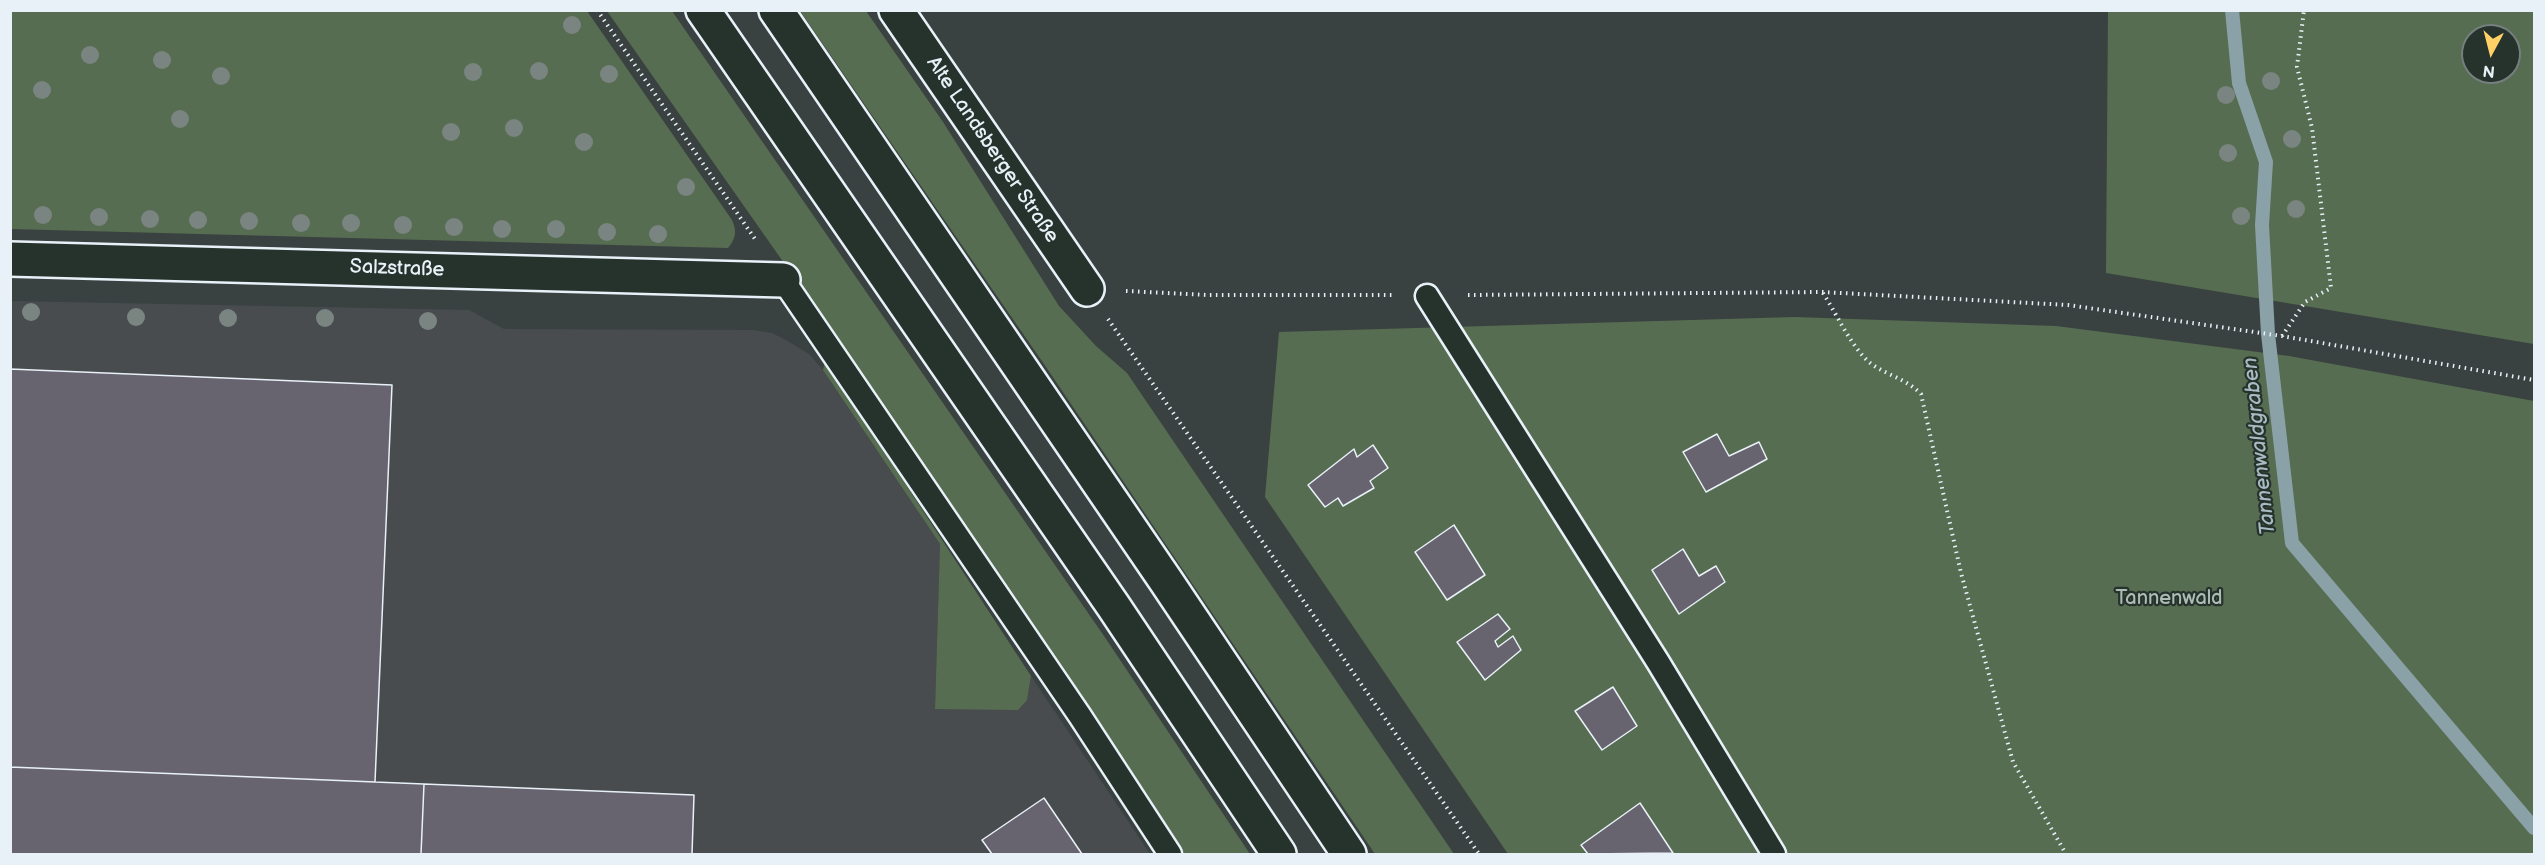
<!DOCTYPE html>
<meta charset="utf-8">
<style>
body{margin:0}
#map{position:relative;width:2545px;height:865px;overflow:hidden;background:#3a4241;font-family:"Balsamiq Sans",sans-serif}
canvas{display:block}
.frame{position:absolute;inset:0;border:12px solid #e8f1f8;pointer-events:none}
.north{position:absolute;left:2461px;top:24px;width:60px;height:60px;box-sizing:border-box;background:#26332d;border:2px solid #747f7e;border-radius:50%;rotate:187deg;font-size:16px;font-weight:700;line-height:24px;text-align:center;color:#e8f1f8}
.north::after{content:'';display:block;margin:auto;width:21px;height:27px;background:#ffd166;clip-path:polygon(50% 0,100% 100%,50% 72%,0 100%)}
</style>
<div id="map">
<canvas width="2545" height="865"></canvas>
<div class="frame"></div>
<div class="north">N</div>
</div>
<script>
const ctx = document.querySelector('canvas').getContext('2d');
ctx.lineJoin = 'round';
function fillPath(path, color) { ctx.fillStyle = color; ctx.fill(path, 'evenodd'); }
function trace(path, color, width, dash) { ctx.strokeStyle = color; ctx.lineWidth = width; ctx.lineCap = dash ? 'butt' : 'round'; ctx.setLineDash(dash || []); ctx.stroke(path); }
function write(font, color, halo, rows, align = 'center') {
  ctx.font = font + ' "Balsamiq Sans",sans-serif'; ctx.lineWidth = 4.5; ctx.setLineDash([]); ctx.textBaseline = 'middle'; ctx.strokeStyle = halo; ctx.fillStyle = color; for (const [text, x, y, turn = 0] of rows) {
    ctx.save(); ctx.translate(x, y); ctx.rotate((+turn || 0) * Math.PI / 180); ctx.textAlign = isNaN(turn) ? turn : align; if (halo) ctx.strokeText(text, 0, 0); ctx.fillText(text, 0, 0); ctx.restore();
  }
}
fillPath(new Path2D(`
 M11 301 469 310 504 329 753 330 772 333 786 340 809 354 823 370 940 544 935 709 1027 700 1031 676 1150 854H11Z`), '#484c4f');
fillPath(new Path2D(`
 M11 10 587 11 732 220C737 231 736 238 728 248L11 229Z
 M607 11H672L1104 636 1250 854H1180L824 320Z
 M800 11H866L943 122 1059 306 1096 346 1127 373 1454 854H1375L1046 367Z
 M2108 11H2534V344L2106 273ZM2473 36H2509V72H2473Z
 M1795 317 2056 326 2289 356 2534 401V854H1508L1265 497 1279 332Z
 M825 361 1031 676 1027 700 1018 710 935 709 940 544 823 370Z`), '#576d52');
trace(new Path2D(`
 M2232 10 2239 83 2266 162 2262 225 2268 334 2292 543 2534 828`), '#8aa1a8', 14);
const building = new Path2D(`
 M10 369 392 385 375 782 10 767Z
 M1717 434 1729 456 1759 442 1767 459 1706 492 1683 452Z
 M1373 445 1388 468 1370 481 1374 488 1343 506 1338 498 1325 507 1308 485 1354 449 1357 457Z
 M1454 525 1485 575 1447 600 1415 552Z
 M1683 549 1699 576 1716 566 1725 582 1679 614 1652 570Z
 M1498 614 1510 629 1495 641 1498 647 1513 636 1521 650 1485 680 1457 642Z
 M1613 687 1637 726 1602 750 1575 711Z
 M10 767 424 784 421 854H10Z
 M424 784 694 795 692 854H421Z
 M1044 798 1082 854H992L982 840Z
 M1640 803 1673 853 1588 854 1581 845Z`);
fillPath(building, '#68646f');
trace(building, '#e8f1f8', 1.5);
const lane = new Path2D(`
 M783 280 1080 716 1170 854
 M1427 296 1658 662 1774 854`);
const street = new Path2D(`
 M896 10 1087 289
 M10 259 783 280`);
const primary = new Path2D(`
 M703 10 1114 607 1279 854
 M776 10 1166 581 1349 854`);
trace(lane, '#e8f1f8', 27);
trace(street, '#e8f1f8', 38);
trace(primary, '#e8f1f8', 38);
trace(new Path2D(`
 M597 10 755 239
 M1126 291 1207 295H1394
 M1823 293C1836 313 1847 338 1863 356 1878 374 1904 376 1921 394L1961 573 2013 762 2066 854
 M1468 295 1822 292 2068 305 2282 336 2534 380
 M1108 319 1479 854
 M2282 336 2305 302 2331 288 2312 128 2297 67 2304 10`), '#e8f1f8', 4, [1.5, 4.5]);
trace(lane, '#26332d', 22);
trace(street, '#26332d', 33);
trace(primary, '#26332d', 33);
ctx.fillStyle = '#7a8581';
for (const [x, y] of [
 [572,25],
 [90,55],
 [162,60],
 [539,71],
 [473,72],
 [609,74],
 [221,76],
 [2271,81],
 [42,90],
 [2226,95],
 [180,119],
 [514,128],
 [451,132],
 [2292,139],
 [584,142],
 [2228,153],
 [686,187],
 [2296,209],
 [43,215],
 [2241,216],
 [99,217],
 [150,219],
 [198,220],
 [249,221],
 [301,223],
 [351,223],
 [403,225],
 [454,227],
 [502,229],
 [556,229],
 [607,232],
 [658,234],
 [31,312],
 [136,317],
 [228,318],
 [325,318],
 [428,321]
]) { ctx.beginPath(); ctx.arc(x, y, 9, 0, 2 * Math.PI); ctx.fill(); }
write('20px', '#e8f1f8', '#26332d', [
 ["Alte Landsberger Straße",992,150,56],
 ["Salzstraße",397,269,2]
]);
write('20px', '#aebcb6', '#26332d', [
 ["Tannenwald",2169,599]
]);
write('italic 21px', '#a9bbc2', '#26332d', [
 ["Tannenwaldgraben",2260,446,-96]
]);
</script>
